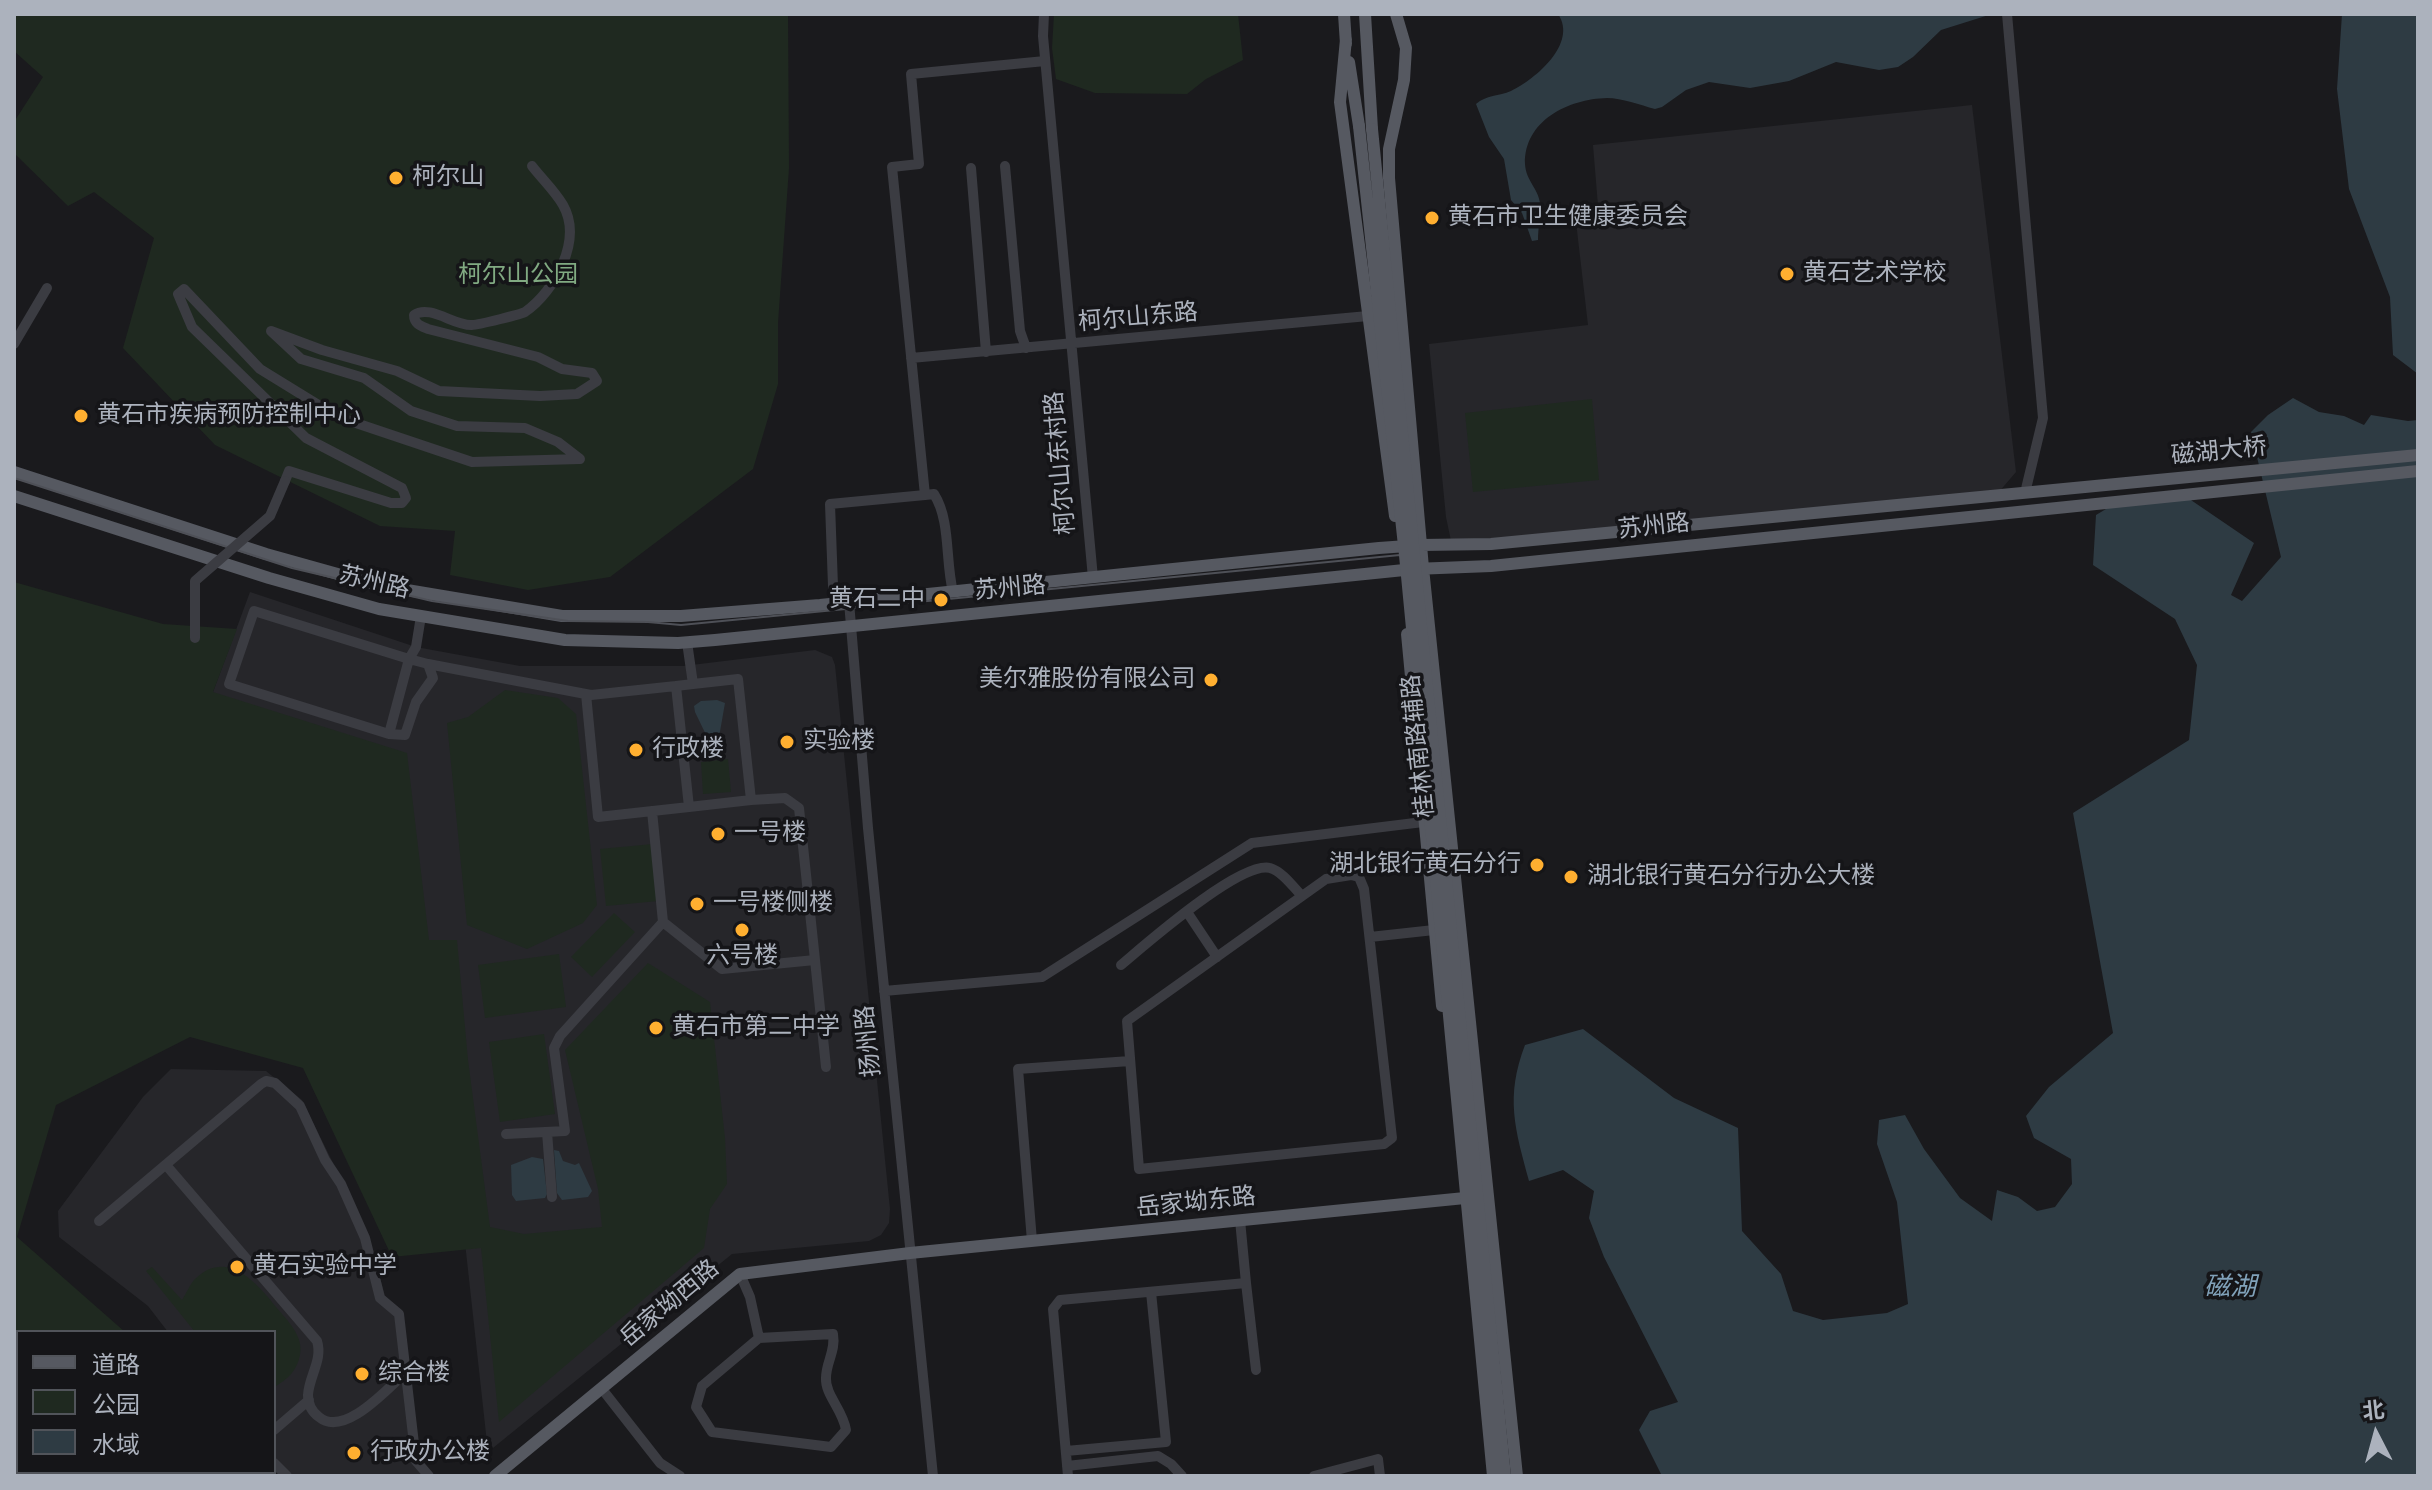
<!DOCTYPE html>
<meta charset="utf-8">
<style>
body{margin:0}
#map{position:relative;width:2432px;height:1490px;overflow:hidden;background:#1a1a1d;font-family:"Archivo Narrow","Noto Sans SC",sans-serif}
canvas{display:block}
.frame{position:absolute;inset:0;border:16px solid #acb2bd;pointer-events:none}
.legend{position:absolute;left:16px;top:1330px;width:260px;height:144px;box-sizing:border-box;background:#151518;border:2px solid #51545a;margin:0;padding:10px 14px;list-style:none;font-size:24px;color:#acb2bd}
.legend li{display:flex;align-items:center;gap:16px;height:40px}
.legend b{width:40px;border:2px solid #51545a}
.north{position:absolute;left:2336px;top:1394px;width:80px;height:80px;-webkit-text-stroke:6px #151518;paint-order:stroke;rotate:354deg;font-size:22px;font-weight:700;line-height:32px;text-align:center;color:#acb2bd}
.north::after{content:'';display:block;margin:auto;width:28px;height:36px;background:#acb2bd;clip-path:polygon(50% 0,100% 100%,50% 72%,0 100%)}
</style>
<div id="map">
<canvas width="2432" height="1490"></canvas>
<div class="frame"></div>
<ul class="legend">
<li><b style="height:10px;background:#565961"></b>道路</li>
<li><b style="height:22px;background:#1f2920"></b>公园</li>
<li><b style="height:22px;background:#2e3b43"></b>水域</li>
</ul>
<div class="north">北</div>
</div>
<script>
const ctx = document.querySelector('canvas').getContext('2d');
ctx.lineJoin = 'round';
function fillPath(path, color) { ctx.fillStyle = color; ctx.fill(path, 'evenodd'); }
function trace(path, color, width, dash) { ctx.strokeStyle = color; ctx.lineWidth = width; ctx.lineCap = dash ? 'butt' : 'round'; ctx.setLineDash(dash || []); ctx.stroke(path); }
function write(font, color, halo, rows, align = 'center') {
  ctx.font = font + ' "Archivo Narrow","Noto Sans SC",sans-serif'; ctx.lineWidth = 7; ctx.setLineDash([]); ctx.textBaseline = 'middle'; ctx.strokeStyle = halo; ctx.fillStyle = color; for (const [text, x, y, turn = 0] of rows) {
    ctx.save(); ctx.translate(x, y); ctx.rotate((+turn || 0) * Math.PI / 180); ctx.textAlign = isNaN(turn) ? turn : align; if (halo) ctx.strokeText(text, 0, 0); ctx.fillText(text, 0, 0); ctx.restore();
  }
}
fillPath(new Path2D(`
 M1972 105 2016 472 1998 493 1602 533 1451 541 1446 517 1429 344 1588 325 1576 222 1599 218 1593 145Z
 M250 592 416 647 520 666H683L815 650 832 657 835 665 890 1209 889 1223 881 1235 869 1241 732 1254 488 1452 449 1097 213 692Z
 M171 1069 266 1071 302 1100 368 1234 385 1296 400 1310 419 1458 433 1476H279L274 1471V1332H168L148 1306 59 1237 58 1211 143 1097Z`), '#26262a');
fillPath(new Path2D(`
 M14 14H788L789 168 778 323V384L753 469 610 577 528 590 450 575 455 531 380 526 215 445 123 348 154 238 94 192 68 206 14 153V122L43 77 14 51Z
 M1054 14H1238L1243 60 1206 79 1187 94 1095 93 1056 79 1052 48Z
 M1592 399 1599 480 1473 492 1465 413Z
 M14 582 163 624 237 629 213 692 407 753 429 940H457L468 1060 490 1227 524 1234 602 1227 598 1189 565 1050 648 963 710 1002 725 1138 727 1184 710 1209 704 1248 499 1422 481 1248 392 1257 303 1068 190 1037 56 1105 17 1237 125 1332H18V1472H247L249 1476H14Z
 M505 690 558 698 576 714 597 905 583 923 527 949 467 925 447 723 468 717Z
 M728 759 731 792 703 794 701 762Z
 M653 844 658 901 606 906 600 849Z
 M614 913 635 932 592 977 571 957Z
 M559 954 566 1007 485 1018 478 965Z
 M544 1034 555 1114 500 1122 489 1042Z
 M152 1267 182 1300C186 1294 190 1284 195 1279 227 1248 257 1283 276 1307 287 1320 304 1336 300 1355 297 1371 287 1380 274 1387V1332H195L146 1271Z`), '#1f2920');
fillPath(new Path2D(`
 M1558 14H1992L1941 30 1913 57 1898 67 1879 70 1836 62 1789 81 1750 88 1709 82 1686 90 1662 107 1655 109C1640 105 1622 98 1607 98 1568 99 1524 121 1525 164 1526 181 1538 188 1540 203 1541 215 1538 228 1538 240L1532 241 1522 213 1511 200 1504 159 1489 137 1476 104C1486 95 1499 96 1511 91 1536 79 1578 43 1558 14Z
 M2342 14H2418V374L2393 355 2390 297 2349 189 2337 89Z
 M2293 398 2319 412 2344 416 2364 425 2371 415 2408 421 2418 420V1476H1662L1639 1430 1650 1411 1678 1402 1604 1257 1589 1218 1594 1191 1563 1170 1529 1181C1515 1129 1505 1097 1525 1045L1583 1029 1674 1098 1738 1128 1742 1231 1781 1274 1793 1311 1823 1320 1887 1313 1908 1304 1897 1202 1877 1144 1879 1120 1905 1115 1924 1149 1960 1198 1992 1221 1997 1190 2018 1197 2037 1211 2055 1207 2072 1184 2071 1159 2034 1138 2026 1116 2049 1087 2113 1033 2073 813 2189 740 2197 665 2175 619 2093 565 2096 515 2126 497 2185 496 2254 543 2231 595 2242 601 2281 557 2251 432 2268 415Z
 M717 700 725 703 718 743H710L695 712 694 706 701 701Z
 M554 1150 559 1151 563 1161 575 1165 579 1163 592 1191 588 1197 562 1200 557 1193Z
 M532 1157 543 1159 547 1194 545 1198 516 1201 512 1195 511 1165Z`), '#2e3b43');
trace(new Path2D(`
 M1044 14 1043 36 1093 578
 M2007 14 2043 418 2025 493
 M1005 166 1020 331 1026 348
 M971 168 986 352
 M14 344 47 288
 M911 358 1368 316
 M285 481 289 471 391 503H402L406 498 402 488 306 438 192 327 178 294 184 289 260 369 338 417 472 462 580 459 558 442 525 428 457 426 411 411 364 378 301 359 271 331 322 350 397 371 439 391 540 396 577 394 597 381 592 373 562 369 538 357 428 329C421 326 414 324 414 315 430 304 454 326 472 325 478 325 522 314 525 312 555 291 583 240 563 205 555 191 542 179 532 166
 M953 592C945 560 951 521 934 494L925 495 892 167 919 164 911 74 1045 61
 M849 602 868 828 933 1476
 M840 603 833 586 830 504 925 495
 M421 616 416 647 409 659 389 734 229 684 254 611 409 659 428 664 591 695 676 686
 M687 642 693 684 676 686 689 807 751 800 738 679 693 684
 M586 694 598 817 689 807
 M389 734 405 735 416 702 433 678 428 664
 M1351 875 1359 877 1364 889 1392 1138 1384 1144 1139 1169 1127 1021 1326 879Z
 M1187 912 1217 957
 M663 922 722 969 815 960 799 808 785 798 751 800
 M1370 937 1434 930
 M815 960 826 1067
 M1121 965C1146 944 1240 861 1270 868 1283 872 1293 887 1302 896
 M884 991 1042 977 1252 843 1423 822
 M547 1132 552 1197
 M506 1134 565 1131 554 1048 560 1036 663 922 652 811
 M166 1165 317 1341C323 1360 309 1376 308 1395 308 1404 312 1412 319 1417 344 1438 387 1389 406 1372
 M1240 1220 1246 1283
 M99 1221 261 1084 266 1081 275 1083 300 1106 325 1160 341 1184 365 1238 380 1298 399 1314 416 1461 429 1476
 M1032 1241 1018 1069 1130 1061
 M740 1274 750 1297 759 1338 702 1386 696 1407 712 1432 831 1447 846 1430C843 1410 825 1395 826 1378 826 1362 836 1351 833 1334L759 1338
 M602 1389 660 1463 680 1476
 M274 1430 309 1400
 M1066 1451 1166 1442 1151 1292
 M274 1463 287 1476
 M1067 1466 1158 1456 1171 1464 1182 1476
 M1068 1476 1053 1309 1060 1300 1246 1283 1256 1370
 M1314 1476 1378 1459 1380 1476`), '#3b3c42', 10);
trace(new Path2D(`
 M1344 14 1346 44
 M1365 14 1372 129
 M1396 14 1406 48 1404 80 1389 149V178L1423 568 1517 1476
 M1346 39 1340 102 1395 516
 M1349 62 1359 126
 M14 472 266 554 377 585 562 616H681L820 605 1379 548 1421 545 1491 544 2418 455
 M14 496 269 578 379 609 565 640 678 643 715 640 1414 569 1491 566 2418 471
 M1407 634 1442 1006
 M495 1476 740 1274 910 1253 1475 1197`), '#565961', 12);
trace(new Path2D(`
 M14 478 292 568 432 601 568 621 648 622 681 625 1400 555 1409 557 1415 579 1504 1476`), '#4e5057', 2);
trace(new Path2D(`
 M195 638V581L270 516 285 481`), '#3b3c42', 10);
trace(new Path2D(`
 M1359 126 1405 555 1493 1476
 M1372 129 1505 1476`), '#565961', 12);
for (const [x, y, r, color] of [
 [396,178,8,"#ffaf30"],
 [1432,218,8,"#ffaf30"],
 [1787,274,8,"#ffaf30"],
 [81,416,8,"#ffaf30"],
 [941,600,8,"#ffaf30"],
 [1211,680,8,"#ffaf30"],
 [787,742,8,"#ffaf30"],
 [636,750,8,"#ffaf30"],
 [718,834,8,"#ffaf30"],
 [1537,865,8,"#ffaf30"],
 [1571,877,8,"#ffaf30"],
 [697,904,8,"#ffaf30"],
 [742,930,8,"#ffaf30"],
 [656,1028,8,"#ffaf30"],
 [237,1267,8,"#ffaf30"],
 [362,1374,8,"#ffaf30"],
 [354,1453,8,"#ffaf30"]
]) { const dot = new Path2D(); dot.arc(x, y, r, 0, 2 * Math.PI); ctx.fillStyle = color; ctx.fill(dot); trace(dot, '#151518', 3); }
write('24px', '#acb2bd', '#151518', [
 ["柯尔山",412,178],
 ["黄石市卫生健康委员会",1448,218],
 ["黄石艺术学校",1803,274],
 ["黄石市疾病预防控制中心",97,416],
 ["黄石二中",925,600,"right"],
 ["美尔雅股份有限公司",1195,680,"right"],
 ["实验楼",803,742],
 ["行政楼",652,750],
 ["一号楼",734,834],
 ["湖北银行黄石分行",1521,865,"right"],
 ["湖北银行黄石分行办公大楼",1587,877],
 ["一号楼侧楼",713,904],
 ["六号楼",742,957,"center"],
 ["黄石市第二中学",672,1028],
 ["黄石实验中学",253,1267],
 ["综合楼",378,1374],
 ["行政办公楼",370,1453]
], 'left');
write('24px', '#81aa82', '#151518', [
 ["柯尔山公园",518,276]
]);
write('24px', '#acb2bd', '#151518', [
 ["柯尔山东路",1138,318,-5],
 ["磁湖大桥",2219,452,-6],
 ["柯尔山东村路",1061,463,-95],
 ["苏州路",1654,527,-6],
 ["苏州路",374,583,13],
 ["苏州路",1010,589,-5],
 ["桂林南路辅路",1419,746,-96],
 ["扬州路",869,1041,-96],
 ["岳家坳东路",1196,1203,-6],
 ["岳家坳西路",670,1304,-40]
]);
write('italic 26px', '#81a2ba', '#151518', [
 ["磁湖",2230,1288]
]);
</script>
